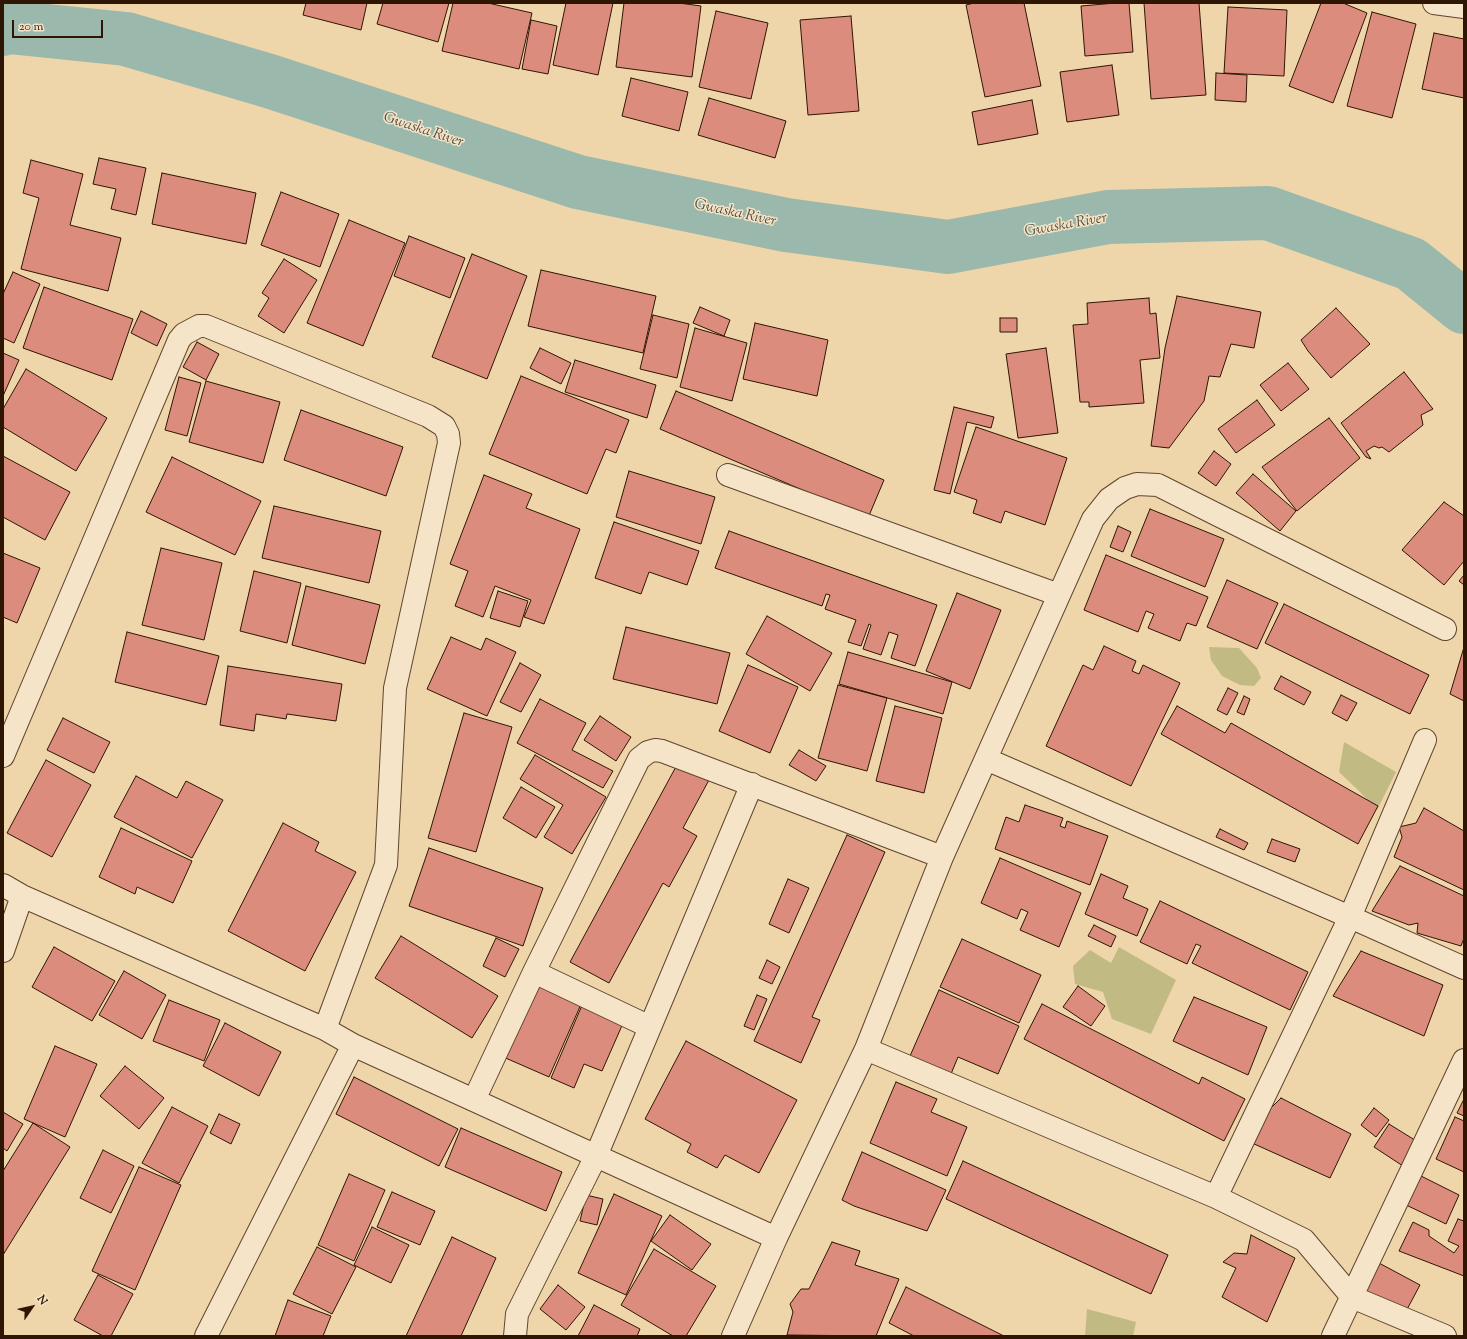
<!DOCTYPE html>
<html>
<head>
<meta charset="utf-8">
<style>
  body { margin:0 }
  #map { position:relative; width:1467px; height:1339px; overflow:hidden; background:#efd5aa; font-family:"Sorts Mill Goudy",serif }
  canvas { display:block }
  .frame { position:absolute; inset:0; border:4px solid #2f1504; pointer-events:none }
  .north { position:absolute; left:12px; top:1287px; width:40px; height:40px; -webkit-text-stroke:3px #f5e4c8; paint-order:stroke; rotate:56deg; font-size:11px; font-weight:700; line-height:16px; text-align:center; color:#2f1504 }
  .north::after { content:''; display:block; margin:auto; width:14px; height:18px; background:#2f1504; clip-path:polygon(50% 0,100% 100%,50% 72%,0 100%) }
  .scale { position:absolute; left:12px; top:20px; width:91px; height:18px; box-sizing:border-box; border:2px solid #2f1504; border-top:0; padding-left:5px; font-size:12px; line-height:14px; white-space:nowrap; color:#2f1504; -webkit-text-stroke:3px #f5e4c8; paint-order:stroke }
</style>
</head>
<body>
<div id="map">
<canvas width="1467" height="1339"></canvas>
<div class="frame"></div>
<div class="north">N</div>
<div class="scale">20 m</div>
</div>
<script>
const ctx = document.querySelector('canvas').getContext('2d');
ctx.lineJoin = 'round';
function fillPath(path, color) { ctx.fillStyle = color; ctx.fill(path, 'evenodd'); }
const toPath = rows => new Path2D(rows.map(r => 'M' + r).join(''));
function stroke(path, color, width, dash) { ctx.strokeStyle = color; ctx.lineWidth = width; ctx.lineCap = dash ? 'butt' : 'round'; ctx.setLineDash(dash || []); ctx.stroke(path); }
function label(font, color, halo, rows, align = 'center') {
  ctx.font = font + ' "Sorts Mill Goudy",serif'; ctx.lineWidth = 3; ctx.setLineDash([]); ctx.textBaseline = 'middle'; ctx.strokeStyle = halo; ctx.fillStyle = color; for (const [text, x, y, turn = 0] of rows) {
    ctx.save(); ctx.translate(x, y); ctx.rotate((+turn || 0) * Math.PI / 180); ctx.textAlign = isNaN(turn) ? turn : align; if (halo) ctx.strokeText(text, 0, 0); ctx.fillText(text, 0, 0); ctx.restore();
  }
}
const green = toPath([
  [1209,647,1239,648,1257,668,1261,678,1254,686,1240,685,1222,676,1211,660],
  [1344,742,1396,772,1377,810,1358,790,1339,772],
  [1119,947,1176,980,1151,1034,1112,1019,1103,992,1075,984,1073,966,1090,950,1111,963],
  [1087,1309,1136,1322,1133,1336,1085,1336]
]);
const river = toPath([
  [3,29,9,27,126,39,269,81,578,182,786,225,948,247,1108,217,1268,213,1411,264,1464,307]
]);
const building = toPath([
  [306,3,367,3,361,30,303,15,306,3],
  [383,3,449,3,438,42,377,24,383,3],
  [453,3,488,3,532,13,519,69,442,51,453,3],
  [566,3,613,3,598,75,553,65,566,3],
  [624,3,679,3,701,6,692,77,616,67,624,3],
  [974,3,1024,3,1041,86,985,97,966,5,974,3],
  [1116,3,1129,3,1133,52,1085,56,1081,6,1116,3],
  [1144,3,1199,3,1206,95,1151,99,1144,3],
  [1321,3,1343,3,1367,13,1333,103,1289,86,1321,3],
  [1228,7,1287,10,1284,76,1224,73,1228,7],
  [716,11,768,23,751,99,699,87,716,11],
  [1372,12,1416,24,1392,118,1347,106,1372,12],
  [851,16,859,111,808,115,800,20,851,16],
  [531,20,557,26,548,74,522,69,531,20],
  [1434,33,1464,39,1464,98,1422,89,1434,33],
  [1112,65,1119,115,1067,122,1060,72,1112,65],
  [1216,73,1247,75,1246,102,1215,100,1216,73],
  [631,78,688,92,679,131,622,116,631,78],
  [709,98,786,121,775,158,698,135,709,98],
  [1032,100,1038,134,978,145,972,112,1032,100],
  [99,158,146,168,136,215,111,209,116,189,93,184,99,158],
  [31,160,83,174,70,225,121,238,108,291,21,269,39,198,23,193,31,160],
  [162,173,256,193,246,244,152,224,162,173],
  [281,192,339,214,320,267,261,245,281,192],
  [349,220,405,243,363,346,307,323,349,220],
  [409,236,465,258,450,298,394,276,409,236],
  [472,254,527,276,487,379,432,357,472,254],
  [284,259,317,280,284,333,258,316,269,298,262,293,284,259],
  [541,270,656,296,643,353,528,326,541,270],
  [13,272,40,284,14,343,3,338,3,294,13,272],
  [44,287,133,319,112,380,23,348,44,287],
  [1177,296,1261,312,1254,348,1231,344,1220,377,1209,376,1204,401,1169,448,1151,446,1165,348,1177,296],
  [1149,298,1150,314,1156,313,1160,358,1140,360,1144,403,1089,407,1089,402,1080,402,1073,325,1088,324,1087,303,1149,298],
  [700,307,730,320,724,336,693,323,700,307],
  [1336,308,1370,344,1331,378,1308,351,1301,340,1336,308],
  [141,311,167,324,157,346,131,333,141,311],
  [653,315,689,324,677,378,640,369,653,315],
  [1000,318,1017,318,1017,332,1000,332,1000,318],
  [755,323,828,340,817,396,743,379,755,323],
  [695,328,747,343,732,401,680,387,695,328],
  [197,342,219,354,206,380,183,367,197,342],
  [540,348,571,363,561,384,530,368,540,348],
  [1046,348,1058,433,1018,438,1006,354,1046,348],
  [3,353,19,360,3,396,3,353],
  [575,360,656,385,647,418,565,392,575,360],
  [1288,363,1309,389,1281,411,1260,385,1288,363],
  [26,369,107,418,76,471,3,427,3,409,26,369],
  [1404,372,1433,409,1421,415,1423,425,1389,452,1382,447,1379,448,1374,446,1366,451,1371,459,1366,457,1341,423,1404,372],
  [521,376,629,420,616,453,606,449,587,494,489,454,521,376],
  [179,377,201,383,187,436,165,430,179,377],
  [206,381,280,402,263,463,189,442,206,381],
  [676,391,884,480,868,518,660,429,676,391],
  [1257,400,1275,425,1236,453,1218,429,1257,400],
  [954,407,994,417,991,428,967,422,950,494,934,490,954,407],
  [301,410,403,447,386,496,284,460,301,410],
  [1329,418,1360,458,1297,511,1262,467,1329,418],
  [976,427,1067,458,1045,525,1005,511,1001,523,973,513,977,500,954,492,976,427],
  [1214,451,1231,464,1216,486,1198,473,1214,451],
  [3,456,70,492,45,540,3,517,3,456],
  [172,457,261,501,235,555,146,512,172,457],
  [629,471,715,497,701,544,616,517,629,471],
  [1253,474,1296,511,1280,531,1236,493,1253,474],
  [484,475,532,494,526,508,580,529,544,624,524,617,531,600,495,586,483,617,455,606,468,571,450,564,484,475],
  [1444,502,1464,516,1464,561,1444,585,1402,550,1444,502],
  [274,506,381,531,369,583,262,558,274,506],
  [1150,509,1224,539,1205,587,1131,556,1150,509],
  [614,522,699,551,687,585,649,572,641,594,595,578,614,522],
  [1118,526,1131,532,1123,552,1110,547,1118,526],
  [729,531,937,605,915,666,891,658,898,635,889,632,881,655,863,649,871,625,869,624,861,646,848,642,856,620,825,609,830,595,826,594,822,606,715,568,729,531],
  [161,548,222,563,204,640,142,625,161,548],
  [3,553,40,568,17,623,3,617,3,553],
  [1106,555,1208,597,1196,626,1187,623,1180,641,1148,628,1154,614,1146,611,1138,632,1084,610,1106,555],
  [254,571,301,583,287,643,240,631,254,571],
  [1464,575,1464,585,1459,581,1464,575],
  [1227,580,1278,603,1257,649,1207,627,1227,580],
  [306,586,380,605,365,664,292,645,306,586],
  [498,591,528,601,520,627,490,618,498,591],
  [957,593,1001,610,970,689,926,671,957,593],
  [1284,604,1429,675,1410,714,1265,643,1284,604],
  [767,616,832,653,810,691,746,654,767,616],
  [626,627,730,653,717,704,613,679,626,627],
  [127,632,219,656,206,705,115,682,127,632],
  [451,637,481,650,486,638,516,652,487,716,427,689,451,637],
  [1104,646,1136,661,1132,671,1139,674,1143,665,1180,683,1131,786,1046,746,1083,665,1093,670,1104,646],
  [1464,647,1464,701,1450,694,1464,647],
  [848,652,952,682,943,714,839,684,848,652],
  [520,663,541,675,521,712,500,702,520,663],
  [748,665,798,687,770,753,719,731,748,665],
  [228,666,342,684,336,721,287,714,286,719,256,714,254,731,220,725,228,666],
  [1281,676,1311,692,1304,705,1274,689,1281,676],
  [838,685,887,698,867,771,818,758,838,685],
  [1228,688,1238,693,1227,715,1217,710,1228,688],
  [1341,695,1357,703,1347,721,1332,713,1341,695],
  [1244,696,1250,699,1244,715,1237,712,1244,696],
  [540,699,586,723,572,750,613,771,603,788,517,743,540,699],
  [895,706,942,718,924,793,876,781,895,706],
  [1177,706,1225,733,1231,723,1378,806,1358,844,1161,734,1177,706],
  [464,713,512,727,476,852,428,838,464,713],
  [600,716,631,737,616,761,584,740,600,716],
  [63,718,110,742,94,773,47,750,63,718],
  [799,750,826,766,816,781,789,765,799,750],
  [535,755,606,797,572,854,544,837,563,805,520,779,535,755],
  [46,760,91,785,52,857,7,833,46,760],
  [678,763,709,780,683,828,697,836,669,887,663,883,609,983,570,962,678,763],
  [136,776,177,798,186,781,223,800,192,858,114,817,136,776],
  [521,787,555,807,536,838,503,818,521,787],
  [1025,805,1063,818,1060,826,1065,828,1067,821,1108,836,1090,885,995,849,1006,817,1019,822,1025,805],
  [1424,808,1464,831,1464,890,1394,857,1402,837,1399,827,1416,823,1424,808],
  [283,823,319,842,315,851,356,872,305,971,228,931,283,823],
  [121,828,192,861,173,903,137,887,135,894,99,877,121,828],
  [1220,829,1248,843,1244,850,1216,837,1220,829],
  [847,835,885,852,812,1017,820,1020,801,1063,754,1041,847,835],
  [1272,839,1300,849,1295,862,1267,852,1272,839],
  [429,848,543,888,523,946,409,906,429,848],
  [1000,858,1081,893,1059,947,1020,930,1028,912,1021,909,1017,919,981,903,1000,858],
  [1400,866,1464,896,1464,938,1461,946,1417,933,1418,923,1409,925,1372,911,1400,866],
  [1101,874,1128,886,1123,898,1148,909,1137,936,1085,914,1101,874],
  [788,879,809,888,789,933,769,924,788,879],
  [1160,901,1308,972,1290,1010,1192,963,1201,946,1196,944,1187,964,1140,942,1160,901],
  [1094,925,1116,936,1111,947,1088,936,1094,925],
  [401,936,498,996,472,1038,375,978,401,936],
  [496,938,519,949,505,977,483,966,496,938],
  [962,939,1041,975,1019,1023,940,987,962,939],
  [54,947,115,981,92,1021,32,987,54,947],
  [1361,951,1443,985,1424,1036,1333,996,1361,951],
  [767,960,780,967,772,984,759,978,767,960],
  [124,971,166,995,142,1039,99,1015,124,971],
  [539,983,582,1002,549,1077,501,1056,539,983],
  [1078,986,1105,1006,1091,1026,1063,1007,1078,986],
  [939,990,1019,1026,998,1074,958,1057,951,1074,910,1056,939,990],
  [757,995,767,999,754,1030,744,1026,757,995],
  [1194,997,1267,1027,1248,1075,1173,1041,1194,997],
  [169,1000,220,1020,204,1061,153,1041,169,1000],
  [583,1003,624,1021,602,1071,584,1064,574,1088,551,1078,583,1003],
  [1042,1004,1199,1084,1202,1077,1245,1099,1224,1141,1024,1039,1042,1004],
  [225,1023,281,1052,259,1096,203,1066,225,1023],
  [686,1041,797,1100,759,1173,725,1155,717,1168,687,1152,691,1144,645,1119,686,1041],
  [55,1046,97,1064,65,1137,24,1119,55,1046],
  [125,1066,164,1098,139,1129,100,1096,125,1066],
  [354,1077,458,1129,439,1166,336,1114,354,1077],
  [896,1082,937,1099,931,1112,967,1127,947,1176,870,1143,896,1082],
  [1281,1098,1351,1134,1330,1178,1252,1143,1264,1115,1281,1098],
  [1464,1099,1464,1116,1457,1113,1464,1099],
  [172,1107,208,1126,179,1183,142,1163,172,1107],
  [1374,1108,1389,1120,1376,1137,1361,1125,1374,1108],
  [3,1112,23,1124,7,1151,3,1148,3,1112],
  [219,1114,240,1124,231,1144,210,1133,219,1114],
  [1455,1117,1464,1121,1464,1172,1436,1159,1455,1117],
  [33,1123,70,1147,3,1255,3,1171,33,1123],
  [1389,1124,1418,1142,1403,1166,1374,1147,1389,1124],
  [461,1128,562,1172,546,1211,445,1167,461,1128],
  [103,1150,134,1166,111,1213,80,1198,103,1150],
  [862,1152,946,1190,927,1231,854,1206,842,1200,862,1152],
  [963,1161,1168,1255,1151,1294,946,1199,963,1161],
  [139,1167,181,1185,135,1290,92,1271,139,1167],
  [349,1174,385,1190,354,1261,318,1245,349,1174],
  [1419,1175,1459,1195,1446,1224,1404,1204,1419,1175],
  [392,1192,435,1211,420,1245,377,1227,392,1192],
  [614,1194,662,1216,626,1295,578,1273,614,1194],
  [586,1195,603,1199,597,1225,580,1221,586,1195],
  [670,1215,711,1244,692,1270,651,1241,670,1215],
  [1458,1219,1464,1221,1464,1276,1399,1251,1413,1222,1429,1230,1429,1236,1454,1253,1459,1246,1448,1241,1458,1219],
  [372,1227,409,1245,391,1283,354,1265,372,1227],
  [1251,1235,1295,1258,1267,1322,1222,1297,1236,1268,1223,1262,1234,1253,1247,1254,1251,1235],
  [452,1237,496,1258,461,1336,406,1336,452,1237],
  [832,1242,860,1251,855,1265,899,1279,876,1336,787,1335,793,1312,790,1304,801,1289,809,1289,832,1242],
  [317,1247,356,1267,332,1314,293,1294,317,1247],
  [654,1249,716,1286,686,1336,673,1336,621,1305,654,1249],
  [1379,1263,1420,1285,1404,1315,1363,1293,1379,1263],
  [98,1275,133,1294,111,1336,103,1336,74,1320,98,1275],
  [558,1285,585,1307,566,1330,540,1309,558,1285],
  [906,1287,1004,1336,914,1336,889,1323,906,1287],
  [288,1300,331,1316,323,1336,275,1336,288,1300],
  [594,1305,640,1329,637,1336,578,1336,594,1305]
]);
const street = toPath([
  [1434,3,1464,7],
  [728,475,1059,595],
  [3,756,179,340,184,334,199,326,206,326,428,416,444,426,448,434,449,443,395,688,386,865,325,1029],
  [986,759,1350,917,1464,968],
  [3,885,22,896,325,1029,353,1045,776,1238],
  [3,951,22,896],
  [534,972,650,1027],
  [866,1049,1216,1197,1304,1240,1352,1297,1445,1336],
  [474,1100,534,972,639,759,648,752,655,750,662,751,942,857],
  [1216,1197,1350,917,1425,740],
  [206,1336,353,1045],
  [515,1336,517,1314,596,1156,752,784],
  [733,1336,776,1238,866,1049,942,857,1093,519,1109,499,1125,488,1137,484,1158,485,1445,629],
  [1333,1336,1464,1060]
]);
const waterNames = [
  ["Gwaska River",423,131,18],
  ["Gwaska River",735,214,12],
  ["Gwaska River",1066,226,-10]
];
fillPath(green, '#c1bb83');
stroke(river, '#9ab8ab', 54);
fillPath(building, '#dc8c7c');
stroke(building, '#2f1504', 1);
stroke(street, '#5f452e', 24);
stroke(street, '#f5e4c8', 22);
label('italic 15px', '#544e3e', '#f5e4c8', waterNames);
</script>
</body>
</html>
